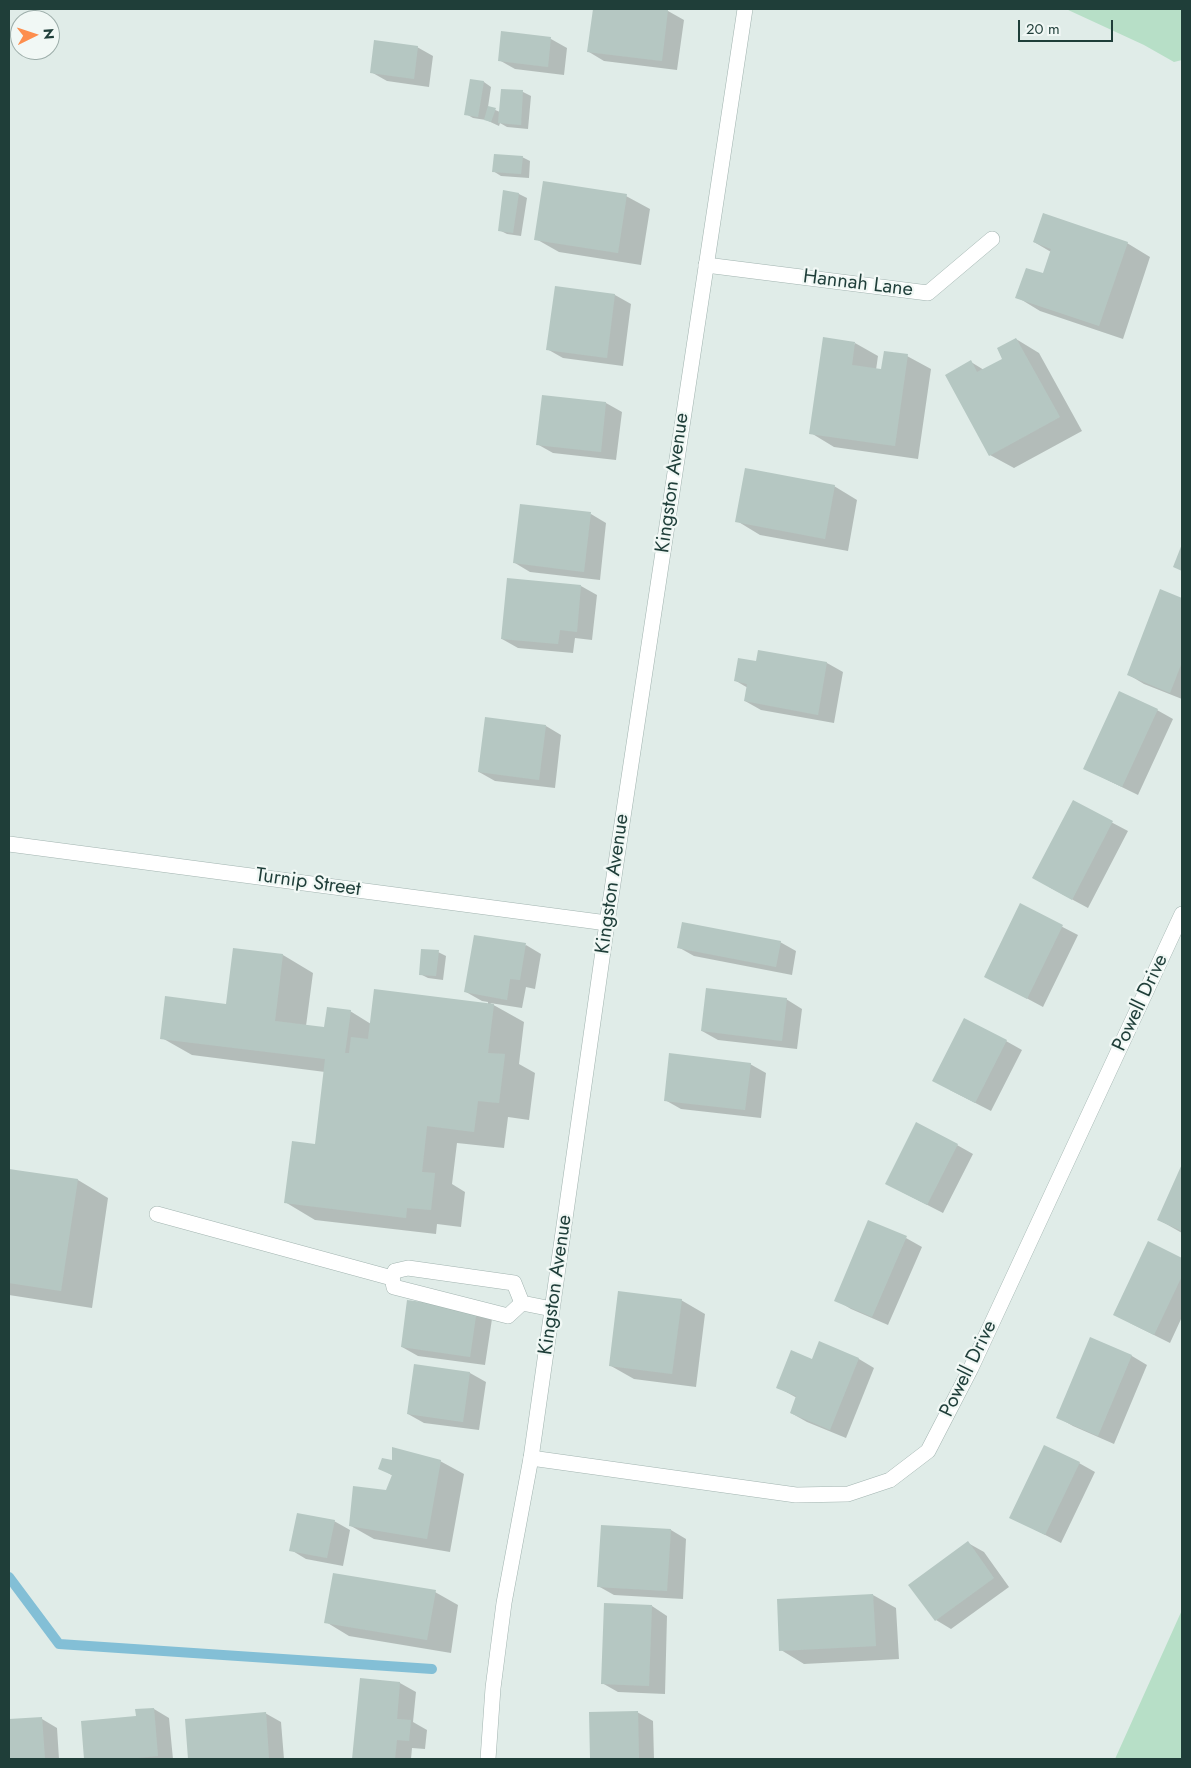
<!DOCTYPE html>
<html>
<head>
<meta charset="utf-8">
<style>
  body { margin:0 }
  #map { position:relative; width:1191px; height:1768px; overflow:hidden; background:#e0ece8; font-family:Jost,sans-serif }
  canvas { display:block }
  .frame { position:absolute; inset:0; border:10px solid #1f3e39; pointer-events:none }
  .north { position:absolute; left:10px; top:10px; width:50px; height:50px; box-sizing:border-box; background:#f1f8f5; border:1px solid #9daeaa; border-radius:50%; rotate:86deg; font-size:14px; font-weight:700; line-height:20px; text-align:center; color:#1f3e39 }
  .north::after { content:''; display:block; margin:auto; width:18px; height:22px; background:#fd8e4d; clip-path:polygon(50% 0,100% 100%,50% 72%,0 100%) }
  .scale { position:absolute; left:1018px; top:20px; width:95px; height:22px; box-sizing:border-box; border:2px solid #1f3e39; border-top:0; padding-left:6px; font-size:15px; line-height:18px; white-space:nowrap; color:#1f3e39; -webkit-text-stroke:4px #f1f8f5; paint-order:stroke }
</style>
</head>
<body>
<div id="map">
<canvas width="1191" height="1768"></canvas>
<div class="frame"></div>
<div class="north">N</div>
<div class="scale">20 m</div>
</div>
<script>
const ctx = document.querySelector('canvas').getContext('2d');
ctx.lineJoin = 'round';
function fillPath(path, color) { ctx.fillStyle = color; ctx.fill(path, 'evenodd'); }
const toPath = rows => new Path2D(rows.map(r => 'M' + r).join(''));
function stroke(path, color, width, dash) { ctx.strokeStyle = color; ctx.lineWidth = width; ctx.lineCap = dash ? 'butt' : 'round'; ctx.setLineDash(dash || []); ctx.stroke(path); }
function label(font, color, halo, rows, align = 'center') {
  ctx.font = font + ' Jost,sans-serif'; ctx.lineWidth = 4.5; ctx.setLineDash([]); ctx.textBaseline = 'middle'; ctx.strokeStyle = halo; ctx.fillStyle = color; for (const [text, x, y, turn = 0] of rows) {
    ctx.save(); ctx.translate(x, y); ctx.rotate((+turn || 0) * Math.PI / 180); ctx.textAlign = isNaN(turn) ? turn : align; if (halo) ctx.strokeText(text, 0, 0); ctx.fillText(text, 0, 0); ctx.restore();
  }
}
const green = toPath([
  [1066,9,1182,9,1182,60,1174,62,1144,45],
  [1182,1610,1182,1759,1115,1759]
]);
const shadow = toPath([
  [594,9,649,9,668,11,684,20,677,70,604,61,589,52],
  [502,32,551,39,567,48,564,75,515,69,499,60],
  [417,47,433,56,429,87,387,81,371,72],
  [471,81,484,82,491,87,488,107,500,112,502,90,523,92,531,96,528,129,507,127,500,123,499,126,486,120,473,118,466,114],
  [522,157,530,161,529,178,501,176,493,171],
  [505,192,519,194,527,198,521,236,507,234,499,230],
  [626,196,650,209,641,265,559,252,536,239],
  [1034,242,1127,243,1150,257,1123,339,1040,311,1017,297,1043,275,1051,252],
  [556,287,615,295,631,304,623,366,563,358,547,349],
  [1016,339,1039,353,1082,431,1014,468,990,455,971,362,984,370,1004,359],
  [855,343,878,356,876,370,882,371,907,356,931,369,918,459,834,447,811,433],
  [543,396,606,403,622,412,616,460,553,453,537,444],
  [834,486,857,500,848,551,760,535,737,521],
  [591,514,606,523,600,580,530,572,515,563],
  [581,586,597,595,592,640,575,638,573,653,518,648,502,639],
  [1161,591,1182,599,1182,699,1144,684,1129,675],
  [759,651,827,663,843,672,834,723,761,710,745,701,748,688,736,681,757,662],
  [1157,710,1173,719,1138,795,1085,769],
  [546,726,561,735,555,788,495,781,479,772],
  [1073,802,1128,831,1088,908,1049,887],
  [1020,905,1078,935,1043,1007,1000,984],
  [780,942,796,951,792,975,694,956,678,947],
  [526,945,541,954,535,989,526,987,522,1008,490,1003,524,1022,519,1064,535,1073,529,1120,508,1117,504,1148,457,1143,452,1184,465,1192,461,1227,437,1224,436,1234,315,1220,285,1202,316,1145,325,1072,192,1055,162,1038,227,1005,234,949,283,955,313,973,306,1026,325,1029,350,1011,371,1024,488,1004,488,1002,482,1001,466,992],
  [438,952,446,956,443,980,428,978,420,974],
  [786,999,802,1009,797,1049,718,1040,702,1031],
  [1006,1041,1022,1050,991,1111,950,1090],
  [750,1064,766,1073,761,1118,681,1109,665,1100],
  [957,1145,973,1154,943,1213,902,1192],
  [1182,1167,1182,1233,1159,1220],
  [9,1170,78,1180,108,1198,92,1308,9,1295],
  [906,1238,922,1247,888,1325,851,1309,836,1300],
  [1149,1243,1182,1259,1182,1317,1170,1343,1130,1323],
  [681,1300,705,1314,696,1387,634,1379,611,1366],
  [476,1310,492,1319,485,1365,418,1356,402,1347],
  [1090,1339,1132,1356,1147,1365,1114,1444,1073,1426,1057,1417],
  [820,1343,859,1359,874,1368,846,1438,807,1422,791,1413,797,1398,777,1387,812,1361],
  [415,1366,470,1373,486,1382,479,1430,424,1423,408,1414],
  [393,1461,440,1461,464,1474,450,1552,374,1539,351,1526,387,1492,393,1476,380,1468],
  [1079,1463,1095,1472,1061,1543,1010,1517],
  [334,1521,350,1530,343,1566,306,1559,291,1550],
  [671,1530,686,1539,683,1599,614,1595,598,1586],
  [968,1543,984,1552,1009,1587,951,1629,936,1620],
  [435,1592,458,1605,451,1653,349,1636,326,1622],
  [873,1595,896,1608,899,1659,804,1664,781,1650],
  [652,1606,667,1616,665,1694,618,1692,602,1683],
  [361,1679,400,1683,416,1692,413,1722,427,1730,425,1749,412,1748,411,1759,353,1759],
  [154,1709,169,1718,173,1759,85,1759,82,1722,138,1717],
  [637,1712,653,1721,654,1759,591,1759,590,1714],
  [265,1713,281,1722,284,1759,189,1759,186,1720],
  [42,1719,57,1728,59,1759,9,1759,9,1721]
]);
const stream = toPath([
  [9,1577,59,1644,432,1669]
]);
const building = toPath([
  [593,9,668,10,662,61,587,52],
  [501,31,551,37,548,67,498,61],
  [374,40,418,46,414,79,370,73],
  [470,79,484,81,478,117,464,115],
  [501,89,523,90,521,125,498,123],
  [488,106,496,108,491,122,484,120],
  [494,154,523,156,521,174,492,172],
  [543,181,627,194,618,253,534,240],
  [503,190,519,193,513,233,498,231],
  [1043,213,1128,242,1099,326,1015,298,1026,268,1043,273,1051,249,1033,242],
  [555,286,615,294,607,358,546,350],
  [823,337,855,342,852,365,881,369,884,351,908,354,895,446,809,434],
  [1016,338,1060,417,989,456,945,375,971,360,977,372,1002,359,997,348],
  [542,395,606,402,601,452,536,445],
  [745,468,835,485,825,539,735,522],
  [520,504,591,512,584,572,513,563],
  [1182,544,1182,571,1173,567],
  [507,578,581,585,577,632,560,630,558,644,501,639],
  [1160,589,1182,598,1182,662,1170,693,1127,675],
  [758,650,827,662,818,715,744,701,747,684,734,681,738,658,756,661],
  [1119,691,1158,709,1122,787,1083,769],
  [485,717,546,725,539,780,478,772],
  [1073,800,1113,821,1072,900,1032,878],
  [1020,903,1063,925,1027,999,984,977],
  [682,922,781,941,776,967,677,948],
  [474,935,526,943,520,980,510,979,507,1000,464,992],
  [233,948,283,954,275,1021,324,1027,327,1007,351,1010,345,1053,349,1053,351,1037,368,1039,374,989,494,1004,488,1053,505,1054,499,1103,478,1101,474,1132,427,1126,422,1172,435,1173,431,1210,407,1208,406,1218,284,1203,292,1141,315,1144,325,1059,160,1039,165,996,226,1004],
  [421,949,439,950,436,976,419,975],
  [706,988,787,998,782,1041,701,1031],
  [964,1018,1007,1040,975,1103,932,1081],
  [669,1053,751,1063,745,1110,664,1101],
  [916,1122,958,1144,927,1205,885,1184],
  [1182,1164,1182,1231,1157,1220],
  [9,1169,78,1179,61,1291,9,1283],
  [868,1220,907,1236,872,1317,834,1301],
  [1148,1241,1182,1258,1182,1276,1154,1335,1113,1315],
  [618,1291,682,1299,672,1374,609,1366],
  [407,1300,477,1309,470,1357,401,1347],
  [1090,1337,1132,1355,1098,1436,1056,1418],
  [819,1341,859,1358,830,1430,790,1413,796,1396,776,1388,791,1350,812,1359],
  [414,1364,470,1372,463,1422,407,1414],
  [1044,1445,1080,1462,1045,1535,1009,1518],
  [392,1447,441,1460,427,1539,349,1526,353,1486,386,1490,392,1475,378,1469,382,1458,392,1460],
  [297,1513,335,1520,327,1558,289,1551],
  [601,1525,671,1529,667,1591,597,1587],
  [968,1541,994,1578,935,1621,908,1585],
  [333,1573,436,1590,427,1640,324,1623],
  [873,1594,876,1646,779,1651,777,1599],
  [604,1603,652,1605,649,1686,601,1684],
  [360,1678,400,1682,397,1719,411,1720,409,1741,397,1740,395,1759,352,1759],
  [154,1708,158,1756,126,1759,84,1759,81,1721,136,1716,135,1709],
  [638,1711,639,1759,590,1759,589,1712],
  [266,1712,269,1759,188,1759,185,1719],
  [42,1717,45,1759,9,1759,9,1719]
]);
const service = toPath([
  [157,1214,392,1278],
  [522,1303,508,1316,394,1287,392,1278,395,1271,408,1268,514,1283,522,1303,552,1309]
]);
const minor = toPath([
  [706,265,928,293,992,239],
  [9,844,607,923],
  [531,1458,796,1495,848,1494,890,1480,928,1451,971,1368,1182,914]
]);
const tertiary = toPath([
  [488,1759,493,1688,504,1603,531,1458,607,923,745,9]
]);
const streetNames = [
  ["Hannah Lane",858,284,7],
  ["Kingston Avenue",673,483,-82],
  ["Turnip Street",308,883,8],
  ["Kingston Avenue",613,884,-82],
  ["Powell Drive",1141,1003,-65],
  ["Kingston Avenue",556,1285,-82],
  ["Powell Drive",969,1369,-64]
];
fillPath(green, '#b7dfc7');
fillPath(shadow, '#0003');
stroke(stream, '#83bfd6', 10);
fillPath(building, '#b5c7c2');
stroke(service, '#a2b4b0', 16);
stroke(minor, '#a2b4b0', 16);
stroke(tertiary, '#a2b4b0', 16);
stroke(service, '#fff', 15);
stroke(minor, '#fff', 15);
stroke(tertiary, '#fff', 15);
label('20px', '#1f3e39', '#f1f8f5', streetNames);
</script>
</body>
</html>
